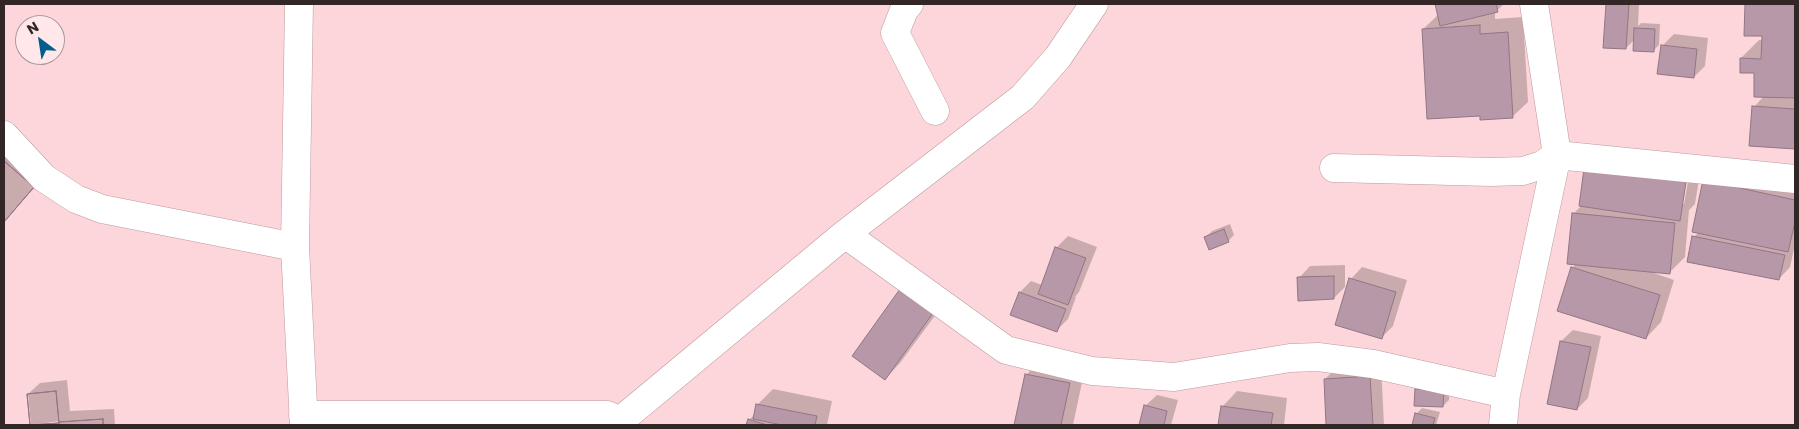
<!DOCTYPE html>
<html>
<head>
<meta charset="utf-8">
<style>
  body { margin:0 }
  #map { position:relative; width:1799px; height:429px; overflow:hidden; background:#fcd6da; font-family:Poppins,sans-serif }
  canvas { display:block }
  .frame { position:absolute; inset:0; border:5px solid #332627; pointer-events:none }
  .north { position:absolute; left:15px; top:15px; width:50px; height:50px; box-sizing:border-box; background:#ffe7ea; border:1px solid #ad9a9c; border-radius:50%; rotate:329deg; font-size:14px; font-weight:700; line-height:20px; text-align:center; color:#332627 }
  .north::after { content:''; display:block; margin:auto; width:18px; height:22px; background:#025e8f; clip-path:polygon(50% 0,100% 100%,50% 72%,0 100%) }
</style>
</head>
<body>
<div id="map">
<canvas width="1799" height="429"></canvas>
<div class="frame"></div>
<div class="north">N</div>
</div>
<script>
const ctx = document.querySelector('canvas').getContext('2d');
ctx.lineJoin = 'round';
function fillPath(path, color) { ctx.fillStyle = color; ctx.fill(path, 'evenodd'); }
const toPath = rows => new Path2D(rows.map(r => 'M' + r).join(''));
function stroke(path, color, width, dash) { ctx.strokeStyle = color; ctx.lineWidth = width; ctx.lineCap = dash ? 'butt' : 'round'; ctx.setLineDash(dash || []); ctx.stroke(path); }
const shadow = toPath([
  [1436,4,1504,4,1495,12,1495,19,1523,17,1528,102,1512,117,1481,115,1423,29,1439,14],
  [1607,4,1639,4,1638,26,1641,23,1660,24,1659,45,1653,51,1635,39,1626,48,1604,46],
  [1746,4,1795,4,1795,148,1751,145,1754,107,1764,96,1756,72,1741,58,1759,40,1763,40,1763,35,1745,35],
  [1674,34,1708,38,1705,66,1694,77,1662,46],
  [4,132,49,171,4,222],
  [1702,161,1695,204,1689,210,1685,257,1670,272,1648,271,1674,280,1661,322,1646,338,1572,268,1576,264,1573,214,1582,205],
  [1687,170,1690,170,1684,204,1682,204],
  [1704,181,1795,181,1795,244,1790,267,1779,279,1694,237,1699,232],
  [1230,224,1234,235,1228,241,1206,237,1212,231],
  [1068,236,1097,247,1079,292,1075,297,1076,297,1068,319,1057,330,1020,292,1031,281,1042,285,1056,248],
  [1345,265,1345,287,1334,298,1299,278,1310,266],
  [1362,267,1407,280,1393,326,1382,337,1351,279],
  [948,298,900,363,885,379,854,356],
  [1573,330,1601,336,1588,398,1577,409,1561,341],
  [1042,359,1085,368,1073,425,1016,425,1027,374],
  [1381,365,1384,425,1327,425,1325,379,1336,368],
  [67,380,70,411,114,409,115,425,60,425,60,421,31,425,28,394,40,383],
  [1422,384,1449,385,1449,400,1443,406,1416,390],
  [773,389,832,401,827,425,748,425,749,420,755,414,757,405],
  [1237,391,1287,398,1284,425,1219,425,1222,407],
  [1157,395,1178,400,1171,425,1140,425,1145,406],
  [1422,408,1440,412,1436,425,1413,425,1416,414]
]);
const building = toPath([
  [1435,4,1496,4,1498,12,1440,26,1435,4],
  [1606,4,1629,4,1626,49,1603,48,1606,4],
  [1745,4,1795,4,1795,98,1754,97,1754,73,1740,73,1740,58,1761,59,1762,36,1744,36,1745,4],
  [1480,25,1480,34,1508,32,1513,118,1480,120,1480,116,1427,119,1422,29,1480,25],
  [1634,28,1655,29,1654,52,1633,51,1634,28],
  [1661,45,1697,49,1694,78,1657,74,1661,45],
  [1752,106,1795,109,1795,149,1749,146,1752,106],
  [4,161,34,187,4,222,4,161],
  [4,161,34,187,4,222,4,161],
  [1585,161,1687,176,1680,221,1579,206,1585,161],
  [1703,180,1795,200,1795,222,1788,252,1692,232,1703,180],
  [1572,213,1675,223,1670,274,1567,264,1572,213],
  [1224,229,1229,242,1209,250,1204,237,1224,229],
  [1692,236,1785,255,1779,280,1687,262,1692,236],
  [1055,247,1086,258,1068,305,1038,294,1055,247],
  [1571,267,1660,295,1646,339,1557,311,1571,267],
  [1334,276,1334,299,1298,301,1297,277,1334,276],
  [1349,278,1396,292,1382,339,1335,325,1349,278],
  [900,289,933,313,885,380,852,356,900,289],
  [1019,292,1066,309,1057,332,1010,315,1019,292],
  [1560,341,1591,347,1577,410,1547,404,1560,341],
  [1025,374,1070,383,1061,425,1014,425,1025,374],
  [1370,376,1373,425,1326,425,1324,379,1370,376],
  [1415,389,1444,390,1443,407,1414,406,1415,389],
  [56,391,59,423,30,425,27,394,56,391],
  [56,391,59,423,30,425,27,394,56,391],
  [756,404,817,416,815,425,782,425,753,419,756,404],
  [1144,405,1167,411,1164,425,1139,425,1144,405],
  [1221,406,1273,413,1271,425,1218,425,1221,406],
  [1415,413,1435,418,1433,425,1412,425,1415,413],
  [103,419,103,425,59,425,59,422,103,419],
  [103,419,103,425,59,425,59,422,103,419],
  [748,419,767,425,746,425,748,419]
]);
const minor = toPath([
  [299,4,295,247,304,425],
  [909,4,904,10,895,33,935,111],
  [4,135,44,178,76,199,102,209,295,247],
  [1334,168,1491,172,1523,171,1542,165,1557,155,1795,179],
  [845,234,1006,350,1092,371,1174,377,1290,358,1318,357,1373,364,1506,394],
  [303,415,607,415,620,421,622,425],
  [620,421,845,234,1023,97,1058,57,1094,4],
  [1503,425,1506,394,1557,155,1534,4]
]);
fillPath(shadow, '#0003');
fillPath(building, '#b698a8');
stroke(building, '#927584', 1);
stroke(minor, '#bd999d', 29);
stroke(minor, '#fff', 28);
</script>
</body>
</html>
